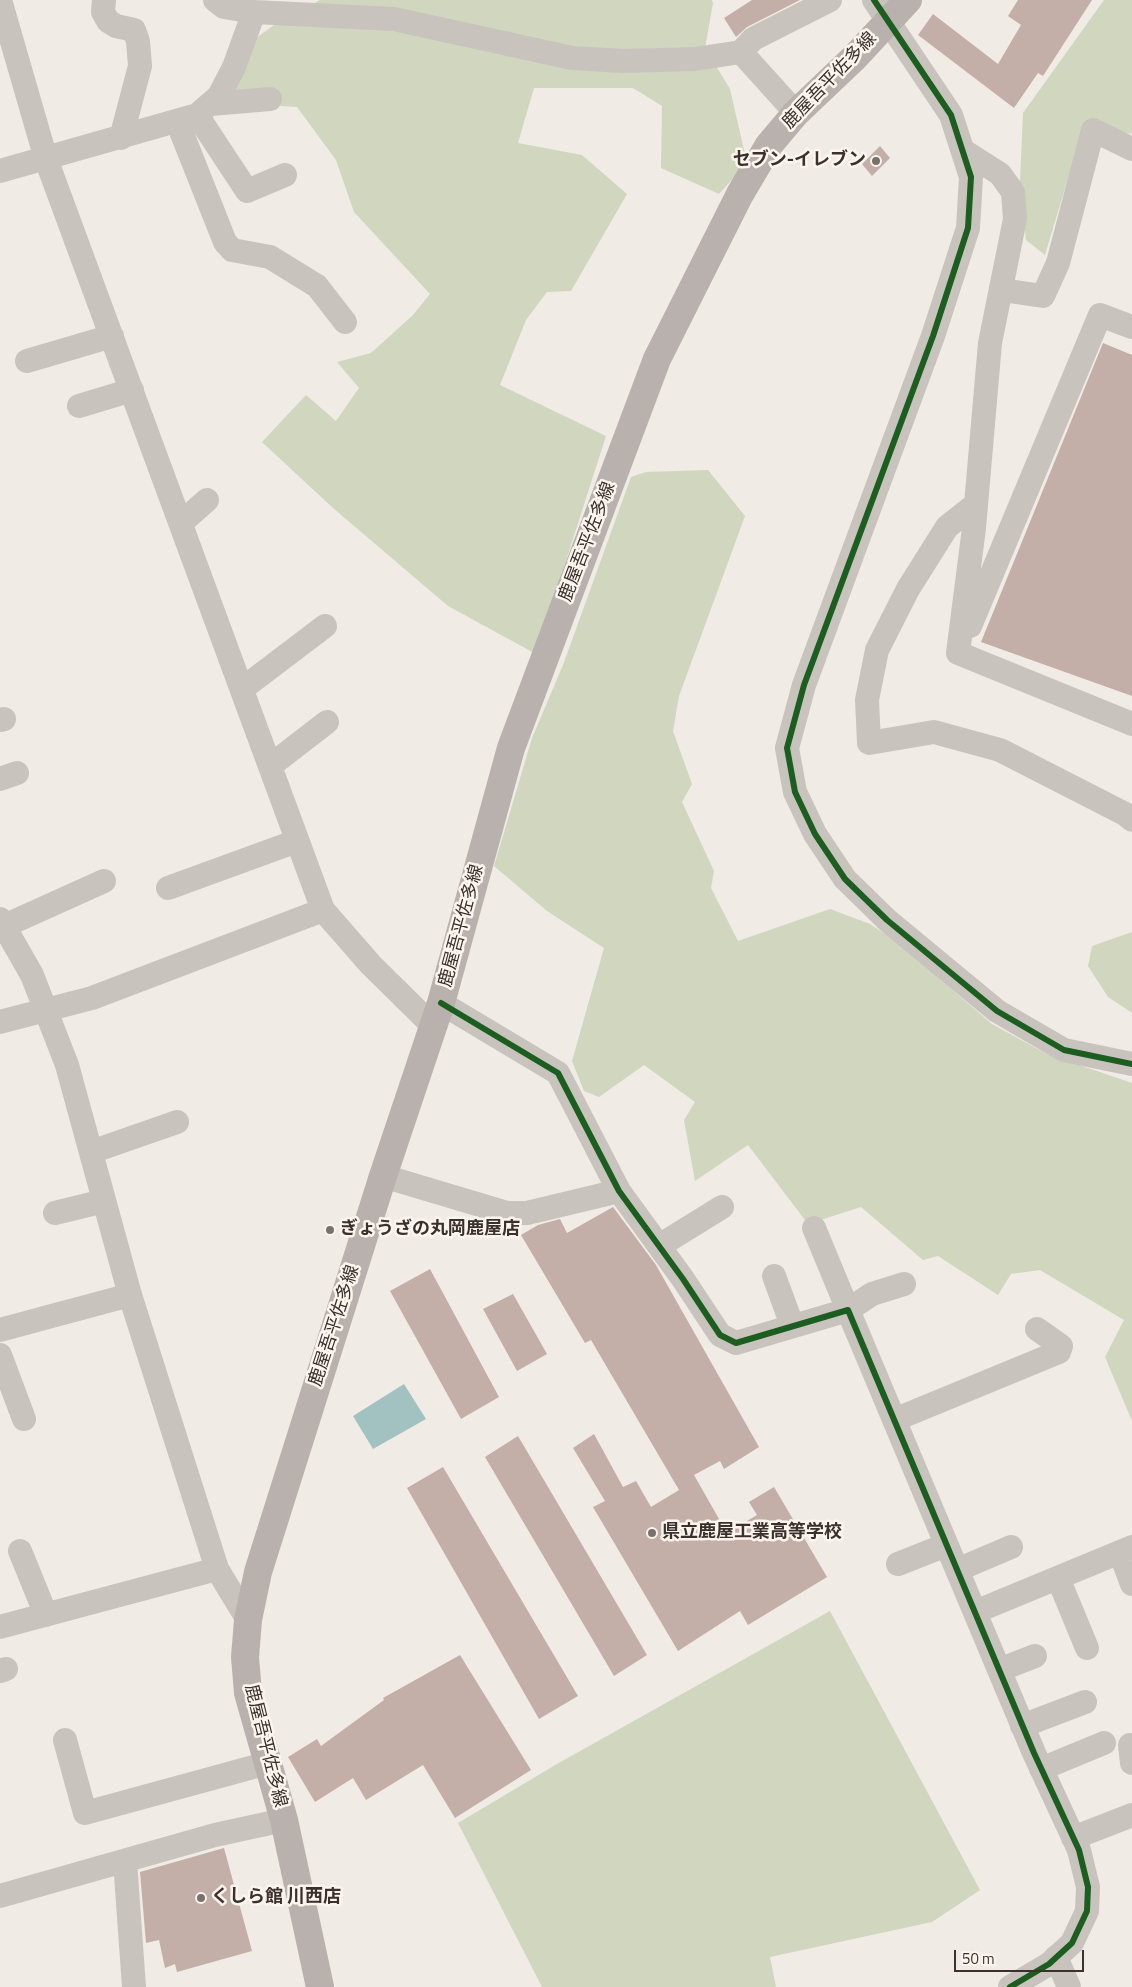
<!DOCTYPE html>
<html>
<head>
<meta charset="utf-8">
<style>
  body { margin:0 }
  #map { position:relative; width:1132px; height:1987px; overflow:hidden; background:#f0ebe5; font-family:"Titillium Web",sans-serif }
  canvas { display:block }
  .scale { position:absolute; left:954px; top:1950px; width:130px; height:22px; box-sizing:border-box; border:2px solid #3b302b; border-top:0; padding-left:6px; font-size:15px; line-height:18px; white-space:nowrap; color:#3b302b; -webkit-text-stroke:4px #fbf5ee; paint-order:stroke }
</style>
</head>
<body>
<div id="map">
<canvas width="1132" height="1987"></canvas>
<div class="scale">50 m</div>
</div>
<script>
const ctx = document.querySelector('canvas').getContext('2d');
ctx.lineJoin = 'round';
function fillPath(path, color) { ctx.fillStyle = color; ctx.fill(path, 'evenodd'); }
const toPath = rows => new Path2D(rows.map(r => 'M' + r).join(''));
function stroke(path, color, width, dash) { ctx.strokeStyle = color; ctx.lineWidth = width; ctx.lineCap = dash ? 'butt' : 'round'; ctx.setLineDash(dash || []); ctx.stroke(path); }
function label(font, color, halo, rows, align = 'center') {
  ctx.font = font + ' "Titillium Web","Noto Sans JP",sans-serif'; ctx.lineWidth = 5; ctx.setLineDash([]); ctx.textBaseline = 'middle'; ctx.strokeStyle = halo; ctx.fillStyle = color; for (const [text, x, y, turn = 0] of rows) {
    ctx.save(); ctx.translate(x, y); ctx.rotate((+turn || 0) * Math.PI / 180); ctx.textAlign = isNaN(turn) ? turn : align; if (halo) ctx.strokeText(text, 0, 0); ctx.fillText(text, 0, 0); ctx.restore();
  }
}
const green = toPath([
  [320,0,712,0,713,3,705,48,730,89,747,163,719,194,661,168,662,106,633,88,534,88,518,143,582,155,627,194,571,291,547,292,526,320,500,385,606,436,536,654,448,606,333,508,262,442,306,395,336,421,359,388,337,362,371,353,413,315,430,294,354,212,336,160,297,107,229,103,252,41,274,25],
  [1104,0,1132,0,1132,134,1096,127,1069,175,1045,255,1026,240,1020,182,1023,113],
  [708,470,745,516,679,696,673,731,692,784,682,802,714,871,711,888,738,941,830,909,870,924,896,941,992,1024,1047,1054,1132,1083,1132,1421,1105,1357,1124,1320,1040,1270,1011,1274,998,1295,938,1256,923,1260,861,1207,808,1224,748,1145,695,1181,684,1120,695,1102,644,1065,599,1097,584,1091,572,1061,604,948,547,911,494,866,532,738,563,665,631,477,646,472],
  [1132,932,1132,1013,1108,997,1088,966,1092,946],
  [830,1611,980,1890,932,1922,770,1957,776,1987,542,1987,458,1823,557,1764]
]);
const water = toPath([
  [404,1384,426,1419,373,1449,353,1416]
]);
const building = toPath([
  [752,0,800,0,747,27,736,37,724,18],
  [1018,0,1092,0,1043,76,1038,73,1014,108,918,35,933,14,998,64,1021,25,1008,16],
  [880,146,890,158,872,176,862,164],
  [1103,343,1132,355,1132,696,981,642],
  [613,1207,656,1265,759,1447,724,1469,720,1461,694,1475,727,1533,757,1515,749,1502,774,1487,827,1577,748,1625,740,1611,678,1651,593,1507,605,1501,573,1448,594,1434,623,1487,636,1481,651,1507,679,1490,591,1340,585,1343,521,1235,538,1225,560,1219,567,1233],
  [430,1269,499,1397,461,1419,390,1291],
  [513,1294,547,1354,517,1371,483,1309],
  [518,1436,647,1655,614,1676,485,1457],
  [443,1467,578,1696,539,1719,407,1488],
  [460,1655,531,1770,455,1818,423,1765,366,1800,353,1778,315,1802,288,1757,317,1739,321,1746,384,1700,383,1698],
  [224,1848,252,1951,177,1972,175,1964,165,1968,159,1940,146,1943,140,1872]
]);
const minor = toPath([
  [0,0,46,159,323,910,371,965,432,1025],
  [104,0,103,12,108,21,116,26,134,30,138,41,140,66,121,138],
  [215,0,224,7,254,12,394,19,572,58,624,61,695,59,741,52,796,113],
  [874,0,951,115,971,177,968,228,933,336,804,685,787,748,795,792,815,834,845,879,887,920,997,1011,1064,1050,1132,1064],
  [741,52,753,39,830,0],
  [211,104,270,99],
  [197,115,247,191,285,175],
  [177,121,225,242,232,250,270,257,317,286,345,322],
  [0,171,197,115,219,96,234,67,254,12],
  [1002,290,1043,296,1058,263,1093,130,1132,149],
  [27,361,112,336],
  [79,406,132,390],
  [976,504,947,527,908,589,877,650,867,700,869,743,934,732,1000,750,1125,814,1132,820],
  [181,523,207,500],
  [970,626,1100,315,1132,327],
  [958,653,974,528,990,343,1015,219,1013,192,1000,174,964,151],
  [958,653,1132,724],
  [242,689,325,626],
  [0,720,4,719],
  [270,766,327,722],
  [0,779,17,773],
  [168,888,297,841],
  [0,919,32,975,67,1065,130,1295,217,1569,248,1620],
  [4,926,104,881],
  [441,1003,558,1073,619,1191,683,1279,720,1335,736,1343,848,1310,1034,1753,1079,1850,1088,1887,1087,1911,1072,1943,1049,1964,1010,1987],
  [0,1022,92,998,323,910],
  [91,1152,177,1122],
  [383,1176,507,1213,527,1213,619,1191],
  [55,1213,104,1201],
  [814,1228,848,1310,872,1294,904,1284],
  [659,1246,722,1207],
  [774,1276,792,1325],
  [0,1330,130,1295],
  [0,1355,24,1419],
  [894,1420,1059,1352,1061,1346,1037,1329],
  [20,1551,46,1615],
  [1120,1552,1132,1584],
  [898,1564,946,1545],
  [957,1570,1011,1547],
  [1058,1578,1087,1648],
  [975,1612,1132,1547],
  [0,1627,217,1569],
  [999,1670,1035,1656],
  [0,1671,6,1669],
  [1022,1726,1085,1702],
  [65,1740,85,1813,268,1763],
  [1130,1745,1132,1763],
  [1041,1769,1104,1743],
  [1073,1838,1132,1815],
  [125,1861,134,1987],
  [0,1896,215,1835,284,1820],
  [1056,1957,1069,1987]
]);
const major = toPath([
  [320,1987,284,1820,248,1693,245,1657,248,1620,258,1572,383,1176,441,1003,511,748,657,359,740,194,769,145,796,113,855,57,908,0]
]);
const cycleway = toPath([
  [874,0,951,115,971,177,968,228,933,336,804,685,787,748,795,792,815,834,845,879,887,920,997,1011,1064,1050,1132,1064],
  [441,1003,558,1073,619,1191,683,1279,720,1335,736,1343,848,1310,1034,1753,1079,1850,1088,1887,1087,1911,1072,1943,1049,1964,1010,1987]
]);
const markers = [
  [876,161,5,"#7a716c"],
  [330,1230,5,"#7a716c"],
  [652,1533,5,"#7a716c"],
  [201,1898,5,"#7a716c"]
];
const streetNames = [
  ["鹿屋吾平佐多線",830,81,-46],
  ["鹿屋吾平佐多線",588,542,-69],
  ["鹿屋吾平佐多線",462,926,-75],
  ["鹿屋吾平佐多線",335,1326,-72],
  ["鹿屋吾平佐多線",265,1746,76]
];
const poiNames = [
  ["セブン-イレブン",866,161,"right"],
  ["ぎょうざの丸岡鹿屋店",340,1230],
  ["県立鹿屋工業高等学校",662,1533],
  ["くしら館 川西店",211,1898]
];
fillPath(green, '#d1d6bf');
fillPath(water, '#a1c2c1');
fillPath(building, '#c3afa7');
stroke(minor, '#c9c3be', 24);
stroke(major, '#b8b1ad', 28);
stroke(cycleway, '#1b5e20', 6);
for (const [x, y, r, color] of markers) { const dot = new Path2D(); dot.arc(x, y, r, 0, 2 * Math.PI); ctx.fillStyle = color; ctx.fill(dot); stroke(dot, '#fbf5ee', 2); }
label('18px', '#3b302b', '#fbf5ee', streetNames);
label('bold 18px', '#3b302b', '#fbf5ee', poiNames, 'left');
</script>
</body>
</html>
